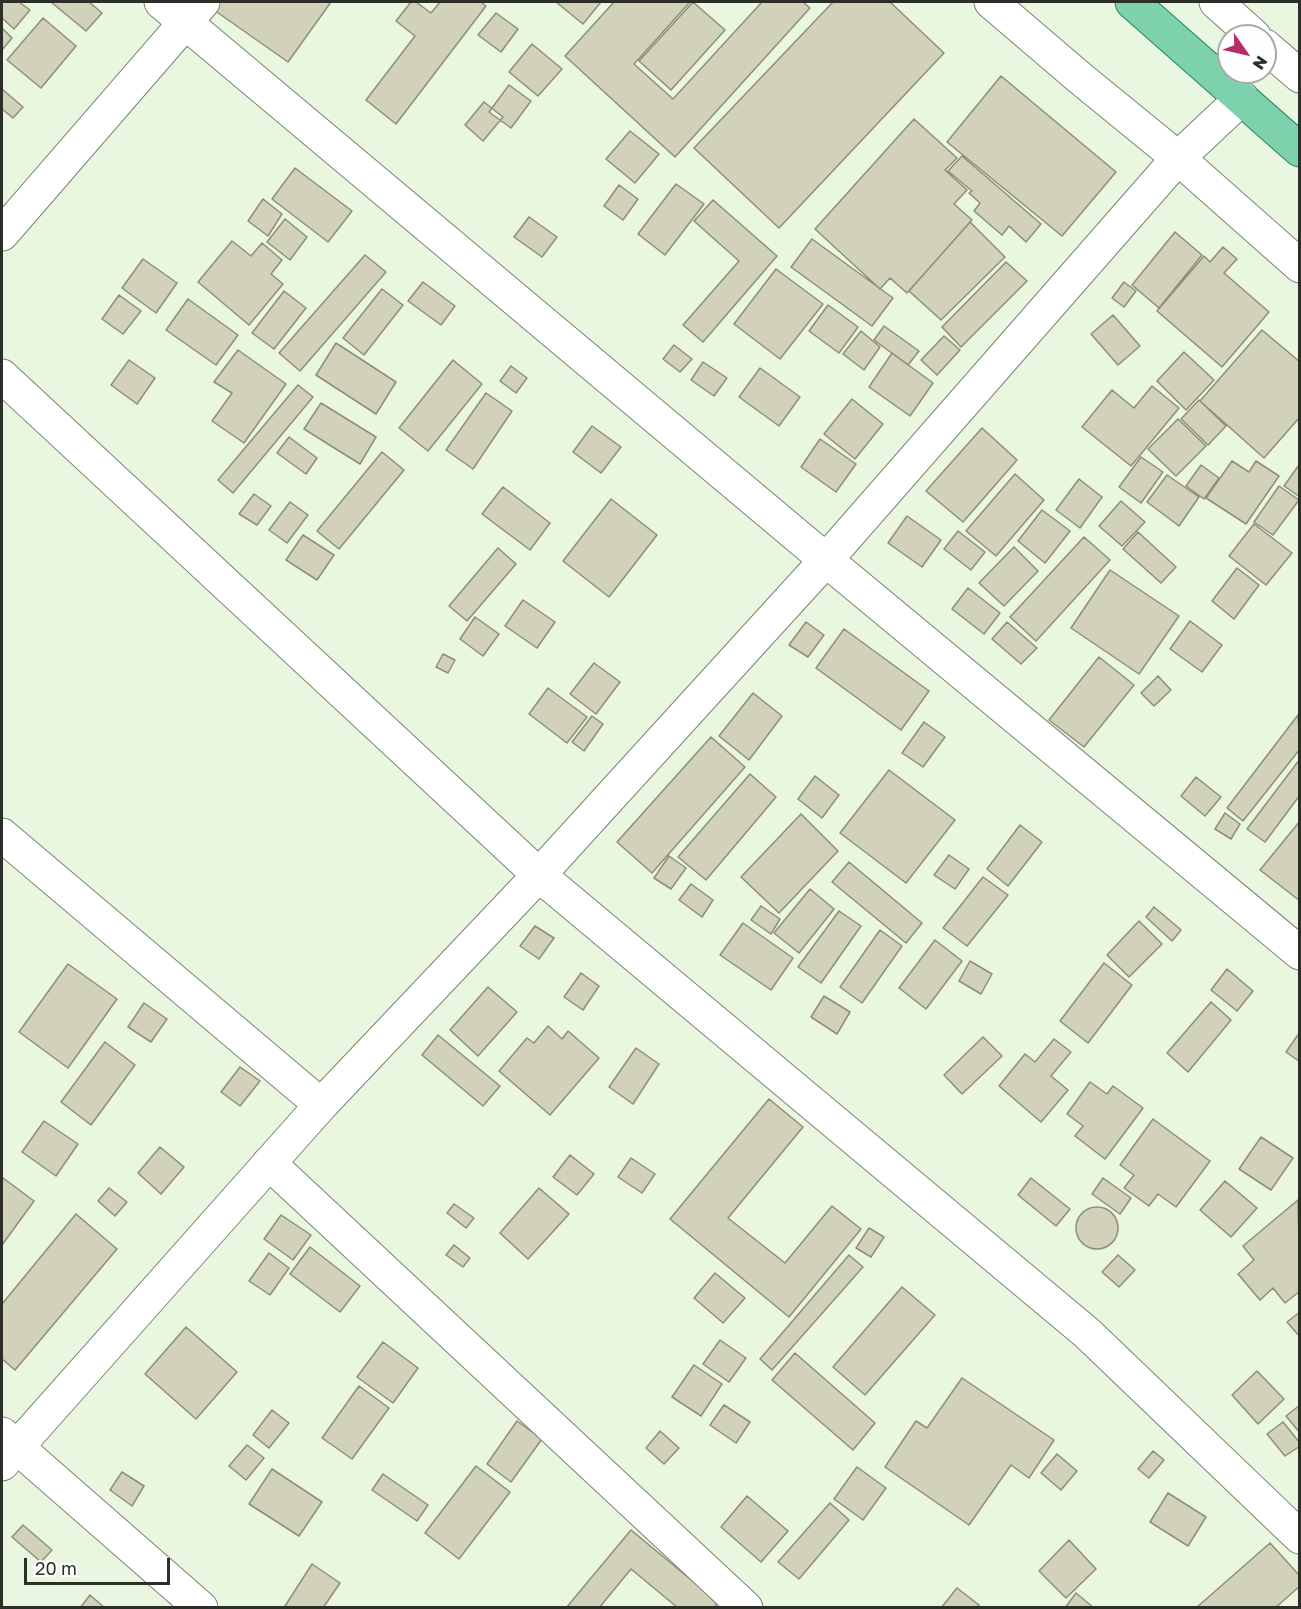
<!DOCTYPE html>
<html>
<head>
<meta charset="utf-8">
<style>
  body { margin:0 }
  #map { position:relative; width:1301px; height:1609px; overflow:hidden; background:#e9f6e0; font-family:"Golos Text",sans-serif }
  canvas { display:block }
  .frame { position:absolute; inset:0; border:3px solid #2b2f27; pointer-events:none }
  .north { position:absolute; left:1217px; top:24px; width:60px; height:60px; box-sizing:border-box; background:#fefefe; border:2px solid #aaaba8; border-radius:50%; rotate:124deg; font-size:16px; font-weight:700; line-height:24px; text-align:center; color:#2b2f27 }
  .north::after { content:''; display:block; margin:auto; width:21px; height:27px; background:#b82d66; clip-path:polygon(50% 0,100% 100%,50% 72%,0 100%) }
  .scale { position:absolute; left:24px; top:1558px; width:146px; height:27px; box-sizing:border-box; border:3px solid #2b2f27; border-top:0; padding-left:8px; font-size:18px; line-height:21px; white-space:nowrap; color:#2b2f27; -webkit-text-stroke:4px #fefefe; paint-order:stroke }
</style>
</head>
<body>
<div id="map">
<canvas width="1301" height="1609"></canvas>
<div class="frame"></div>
<div class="north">N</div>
<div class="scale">20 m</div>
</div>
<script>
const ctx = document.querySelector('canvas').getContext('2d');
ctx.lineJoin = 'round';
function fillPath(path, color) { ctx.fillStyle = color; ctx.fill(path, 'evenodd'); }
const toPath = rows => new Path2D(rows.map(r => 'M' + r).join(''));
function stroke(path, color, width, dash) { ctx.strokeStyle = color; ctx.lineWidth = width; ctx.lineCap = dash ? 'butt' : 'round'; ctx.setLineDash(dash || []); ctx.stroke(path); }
const building = toPath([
  [2,2,19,2,30,10,14,29,2,18,2,2],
  [51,2,89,2,102,13,86,31,51,2],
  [220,2,331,2,288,62,214,10,220,2],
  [411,2,416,2,431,13,440,2,481,2,486,6,396,124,366,100,415,36,396,21,411,2],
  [556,2,601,2,583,24,556,2],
  [614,2,690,2,634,64,673,99,762,2,803,2,810,8,675,157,565,56,614,2],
  [693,2,725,30,671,90,639,61,693,2],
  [833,2,890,2,944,53,779,228,694,148,833,2],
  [496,13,518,29,501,52,478,35,496,13],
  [43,18,76,46,41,88,7,60,43,18],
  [2,28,12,38,2,50,2,28],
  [532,44,562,69,538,96,509,72,532,44],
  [1001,76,1116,172,1062,236,947,142,1001,76],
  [509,85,531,101,511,128,489,112,509,85],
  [2,89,23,107,13,118,2,109,2,89],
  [484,102,503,117,483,141,465,125,484,102],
  [914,119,957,158,945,170,967,190,954,204,972,220,907,293,890,278,880,289,815,229,914,119],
  [630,131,659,154,635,183,606,159,630,131],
  [962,156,1041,224,1026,242,1009,226,1002,235,974,211,980,203,969,193,972,191,948,171,962,156],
  [295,168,352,211,328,242,272,199,295,168],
  [676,184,704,204,665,255,638,234,676,184],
  [619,185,638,199,623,220,604,206,619,185],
  [263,199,282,214,268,236,248,221,263,199],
  [713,200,777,256,703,342,683,325,739,261,694,221,713,200],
  [529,217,557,237,542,257,514,237,529,217],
  [285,219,307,237,290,260,267,242,285,219],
  [970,222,1005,257,941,320,909,291,970,222],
  [1175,232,1202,255,1159,308,1132,285,1175,232],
  [812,239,893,298,872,326,791,267,812,239],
  [232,241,251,256,262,243,282,260,271,274,283,284,249,325,198,282,232,241],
  [1223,247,1237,259,1224,273,1269,312,1222,367,1157,311,1204,256,1210,262,1223,247],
  [365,255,386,272,300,371,279,353,365,255],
  [143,259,177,283,156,313,122,288,143,259],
  [1006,262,1027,281,961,347,942,327,1006,262],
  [776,269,823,304,780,359,734,324,776,269],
  [423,282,455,306,441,325,408,301,423,282],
  [1124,282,1136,291,1124,307,1112,298,1124,282],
  [382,289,403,305,364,355,343,338,382,289],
  [284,291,306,308,274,349,252,333,284,291],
  [119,295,141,311,123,334,102,319,119,295],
  [188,299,238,335,216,365,166,330,188,299],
  [828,305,858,327,839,353,809,331,828,305],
  [1113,315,1140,346,1118,365,1091,334,1113,315],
  [884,326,919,351,908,365,874,340,884,326],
  [1262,330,1300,362,1300,417,1264,458,1200,401,1262,330],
  [861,331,880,347,864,370,843,354,861,331],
  [944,336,960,350,937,375,921,360,944,336],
  [336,343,396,382,376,414,316,375,336,343],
  [674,345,692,359,680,372,663,359,674,345],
  [238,350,286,384,244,443,212,421,232,393,214,382,238,350],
  [1184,352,1214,380,1186,410,1157,381,1184,352],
  [892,353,933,383,910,416,869,387,892,353],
  [129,360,155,378,137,404,111,385,129,360],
  [453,360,482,384,428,451,399,428,453,360],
  [703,362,727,378,714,396,691,380,703,362],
  [511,366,527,378,516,393,500,381,511,366],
  [760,368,800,397,779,426,739,397,760,368],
  [298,385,313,397,233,493,218,480,298,385],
  [1152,386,1179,408,1131,466,1082,427,1112,390,1134,408,1152,386],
  [486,393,512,411,473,469,446,450,486,393],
  [852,399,883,424,855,459,824,434,852,399],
  [1199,400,1226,426,1208,445,1181,419,1199,400],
  [321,403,376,437,360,464,304,429,321,403],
  [1178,419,1206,446,1176,476,1148,449,1178,419],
  [592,426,621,447,601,473,573,452,592,426],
  [982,428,1017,460,963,522,926,491,982,428],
  [289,437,317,458,306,474,277,453,289,437],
  [820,439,856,464,836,492,801,467,820,439],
  [382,452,404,470,339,549,317,531,382,452],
  [1141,457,1163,472,1141,503,1119,487,1141,457],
  [1232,461,1249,472,1256,461,1279,476,1246,524,1206,498,1232,461],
  [1201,465,1219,478,1204,499,1186,486,1201,465],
  [1299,465,1300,465,1300,497,1284,486,1299,465],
  [1015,474,1044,500,996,556,966,531,1015,474],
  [1167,475,1199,497,1179,526,1147,502,1167,475],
  [1079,479,1102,497,1080,528,1056,510,1079,479],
  [1279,486,1299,500,1273,535,1254,522,1279,486],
  [503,487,550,523,530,550,482,514,503,487],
  [254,494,271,506,257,525,239,514,254,494],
  [611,499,657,535,609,597,563,561,611,499],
  [1121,501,1145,522,1122,546,1099,526,1121,501],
  [290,502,308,515,287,543,269,530,290,502],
  [1042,510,1070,531,1045,563,1018,541,1042,510],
  [907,516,941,540,922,567,888,543,907,516],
  [1254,524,1292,553,1266,585,1229,556,1254,524],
  [958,531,985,552,971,570,944,549,958,531],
  [1138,532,1176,567,1161,583,1123,549,1138,532],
  [303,535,334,555,317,580,286,560,303,535],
  [1084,537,1110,560,1036,641,1010,617,1084,537],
  [1014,547,1038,571,1004,606,979,583,1014,547],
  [498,548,516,564,467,621,449,606,498,548],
  [1237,568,1259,585,1234,619,1212,601,1237,568],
  [1110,570,1179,616,1139,674,1071,628,1110,570],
  [968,588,1000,613,984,634,952,609,968,588],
  [523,600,555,622,537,648,505,626,523,600],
  [475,617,499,634,483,656,460,639,475,617],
  [1190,621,1222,645,1202,672,1170,649,1190,621],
  [806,622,824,635,808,657,789,645,806,622],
  [1007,622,1037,648,1021,664,992,639,1007,622],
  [844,629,929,691,901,730,816,668,844,629],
  [443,654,455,660,448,673,436,667,443,654],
  [1099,657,1134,685,1084,747,1049,720,1099,657],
  [594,663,620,682,596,714,570,694,594,663],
  [1158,676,1171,690,1154,706,1141,693,1158,676],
  [548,688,587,717,567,743,529,714,548,688],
  [753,693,782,716,749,760,719,736,753,693],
  [1298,715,1300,749,1243,821,1227,808,1298,715],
  [592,716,603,724,584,751,572,742,592,716],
  [924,722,945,737,923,767,902,753,924,722],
  [711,737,745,767,652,873,617,842,711,737],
  [1300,759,1300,795,1265,842,1247,829,1300,759],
  [889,770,955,820,906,883,840,833,889,770],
  [750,774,776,797,706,880,678,857,750,774],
  [815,776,839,795,822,818,798,799,815,776],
  [1196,777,1221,797,1205,816,1181,796,1196,777],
  [1225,813,1240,824,1231,839,1215,829,1225,813],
  [801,814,838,851,779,913,741,877,801,814],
  [1300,821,1300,901,1260,870,1300,821],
  [1020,825,1042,842,1008,886,987,869,1020,825],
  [949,855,969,869,955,889,934,875,949,855],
  [669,856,686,868,671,889,654,878,669,856],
  [849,862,922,923,906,943,832,882,849,862],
  [983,877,1008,895,967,946,943,928,983,877],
  [691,884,713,900,702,917,679,900,691,884],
  [810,889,834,909,799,953,774,933,810,889],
  [761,906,780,919,771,934,751,920,761,906],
  [1154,907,1181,930,1172,941,1146,917,1154,907],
  [839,911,861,926,821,983,798,967,839,911],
  [1139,921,1162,944,1129,977,1107,955,1139,921],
  [743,923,793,958,771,990,720,955,743,923],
  [535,926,554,938,539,959,520,946,535,926],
  [880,930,902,946,862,1003,840,987,880,930],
  [935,940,962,961,926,1009,899,988,935,940],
  [970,961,992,974,981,994,959,981,970,961],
  [1104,963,1132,985,1088,1043,1060,1021,1104,963],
  [68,964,117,999,68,1068,19,1032,68,964],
  [1227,969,1253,991,1237,1011,1211,990,1227,969],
  [581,973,599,986,583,1010,564,997,581,973],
  [488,987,517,1012,478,1056,450,1030,488,987],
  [824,996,850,1012,837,1034,811,1017,824,996],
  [1211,1002,1231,1020,1188,1072,1167,1053,1211,1002],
  [144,1003,167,1019,151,1042,128,1027,144,1003],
  [548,1026,562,1039,568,1031,599,1058,550,1115,499,1071,527,1038,534,1043,548,1026],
  [1300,1032,1300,1062,1286,1052,1300,1032],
  [438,1035,500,1086,483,1106,422,1055,438,1035],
  [983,1037,1002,1056,962,1094,944,1075,983,1037],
  [1054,1039,1071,1052,1051,1076,1068,1090,1041,1122,999,1086,1025,1054,1035,1062,1054,1039],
  [105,1042,135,1065,91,1125,61,1102,105,1042],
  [636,1048,659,1064,633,1104,609,1087,636,1048],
  [240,1067,260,1081,240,1106,221,1092,240,1067],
  [1090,1082,1107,1094,1113,1086,1143,1108,1105,1159,1075,1136,1083,1126,1067,1114,1090,1082],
  [769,1099,803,1127,728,1218,785,1263,832,1206,861,1229,789,1317,670,1219,769,1099],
  [1153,1119,1210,1161,1176,1207,1158,1194,1149,1206,1124,1188,1134,1175,1120,1165,1153,1119],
  [44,1121,78,1144,56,1176,22,1152,44,1121],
  [1261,1137,1293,1158,1271,1190,1239,1169,1261,1137],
  [160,1147,184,1167,161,1194,138,1173,160,1147],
  [570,1155,594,1174,577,1195,553,1177,570,1155],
  [631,1158,655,1174,642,1193,618,1177,631,1158],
  [3,1178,34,1201,2,1245,2,1180,3,1178],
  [1031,1178,1070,1209,1056,1226,1018,1195,1031,1178],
  [1103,1178,1131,1198,1120,1214,1092,1194,1103,1178],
  [1225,1181,1257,1208,1231,1237,1200,1210,1225,1181],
  [109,1188,127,1202,115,1216,98,1201,109,1188],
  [539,1188,569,1214,528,1259,500,1233,539,1188],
  [1298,1200,1300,1291,1285,1303,1273,1288,1260,1300,1238,1274,1254,1260,1243,1246,1298,1200],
  [454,1204,474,1218,466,1228,447,1213,454,1204],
  '1076 1228a21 21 0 1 1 42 0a21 21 0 1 1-42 0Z',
  [76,1214,117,1249,15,1370,2,1359,2,1304,76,1214],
  [281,1215,311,1235,293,1260,264,1239,281,1215],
  [869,1228,884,1237,871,1257,856,1248,869,1228],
  [454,1245,470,1258,463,1267,446,1255,454,1245],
  [310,1247,360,1286,340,1312,290,1274,310,1247],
  [269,1253,289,1268,270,1295,249,1281,269,1253],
  [849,1255,863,1267,772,1370,760,1359,849,1255],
  [1118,1255,1135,1270,1119,1287,1102,1272,1118,1255],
  [715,1273,745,1298,723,1323,694,1298,715,1273],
  [902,1287,935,1315,865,1395,833,1367,902,1287],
  [1300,1312,1300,1337,1287,1322,1300,1312],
  [186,1327,237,1372,196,1419,145,1374,186,1327],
  [720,1340,746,1358,729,1382,703,1364,720,1340],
  [383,1342,418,1368,393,1403,357,1377,383,1342],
  [795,1353,875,1423,853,1450,772,1380,795,1353],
  [694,1365,722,1384,701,1416,672,1397,694,1365],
  [1257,1371,1284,1399,1258,1424,1232,1395,1257,1371],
  [962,1378,1054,1440,1029,1478,1011,1465,969,1525,885,1467,916,1421,927,1428,962,1378],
  [359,1386,389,1408,352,1459,322,1438,359,1386],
  [724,1405,750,1422,736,1443,710,1425,724,1405],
  [1300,1405,1300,1433,1286,1416,1300,1405],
  [272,1410,289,1423,269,1448,253,1435,272,1410],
  [517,1421,542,1439,511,1482,487,1464,517,1421],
  [1283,1422,1300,1443,1300,1446,1285,1456,1267,1434,1283,1422],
  [660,1431,679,1448,664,1464,646,1448,660,1431],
  [247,1445,264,1458,246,1480,229,1466,247,1445],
  [1153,1451,1164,1460,1149,1478,1138,1469,1153,1451],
  [1057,1454,1077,1471,1061,1490,1041,1473,1057,1454],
  [476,1466,510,1492,459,1559,425,1533,476,1466],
  [857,1467,886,1488,863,1520,834,1499,857,1467],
  [272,1469,322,1502,299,1536,249,1504,272,1469],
  [122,1472,144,1486,132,1506,110,1490,122,1472],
  [383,1474,428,1505,417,1521,372,1490,383,1474],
  [1168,1493,1206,1517,1188,1546,1150,1522,1168,1493],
  [747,1496,788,1531,761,1562,721,1527,747,1496],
  [830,1503,849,1520,799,1579,778,1562,830,1503],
  [23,1525,52,1550,41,1562,12,1537,23,1525],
  [631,1530,718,1602,714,1608,678,1608,631,1569,599,1608,566,1608,631,1530],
  [1069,1540,1096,1569,1066,1598,1039,1571,1069,1540],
  [1270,1543,1300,1576,1300,1586,1275,1608,1196,1608,1270,1543],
  [312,1564,340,1583,323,1608,288,1608,285,1606,312,1564],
  [957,1588,979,1605,977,1608,941,1608,957,1588],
  [1076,1593,1094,1608,1065,1608,1076,1593],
  [90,1595,105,1608,80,1608,90,1595]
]);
const minor = toPath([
  [161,2,826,560,1300,953],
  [991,2,1080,78,1178,158,1300,266],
  [1216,2,1254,36],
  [1265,46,1300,76],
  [2,234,203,2],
  [2,376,539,875,1087,1333,1300,1537],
  [2,835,321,1105],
  [269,1163,746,1608],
  [2,1434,201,1608],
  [2,1464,321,1105,539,875,826,560,1178,158,1242,98]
]);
const primary = toPath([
  [1132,2,1300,150]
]);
fillPath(building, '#d2d1ba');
stroke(building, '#8f8e78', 1.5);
stroke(minor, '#798571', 35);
stroke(primary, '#28855a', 35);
stroke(minor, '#fff', 33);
stroke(primary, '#7dd1ad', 33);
</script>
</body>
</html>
